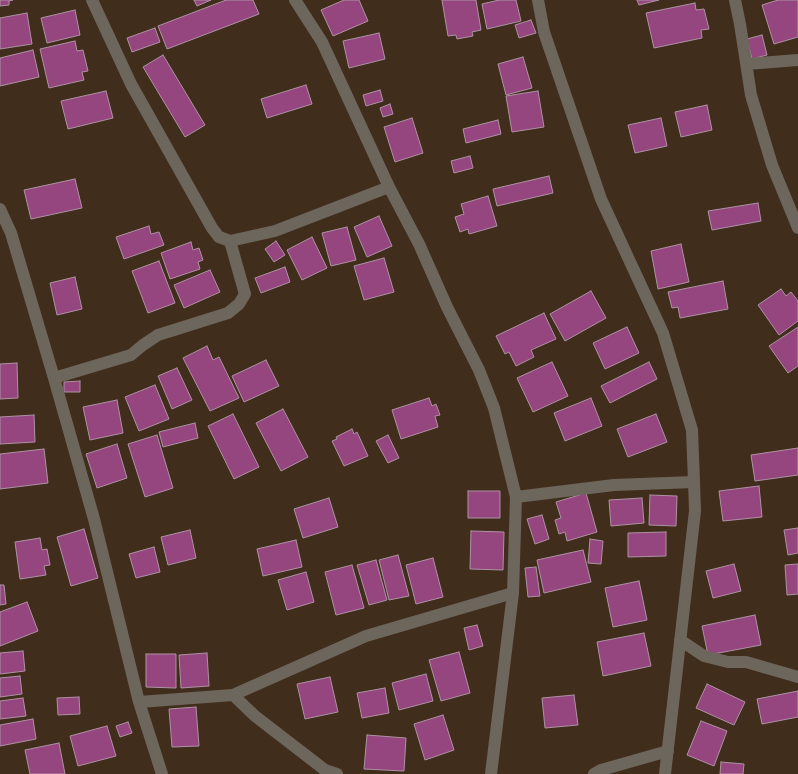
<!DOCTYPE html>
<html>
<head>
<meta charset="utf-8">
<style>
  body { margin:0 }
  canvas { display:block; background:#412d1c }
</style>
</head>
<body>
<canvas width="798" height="774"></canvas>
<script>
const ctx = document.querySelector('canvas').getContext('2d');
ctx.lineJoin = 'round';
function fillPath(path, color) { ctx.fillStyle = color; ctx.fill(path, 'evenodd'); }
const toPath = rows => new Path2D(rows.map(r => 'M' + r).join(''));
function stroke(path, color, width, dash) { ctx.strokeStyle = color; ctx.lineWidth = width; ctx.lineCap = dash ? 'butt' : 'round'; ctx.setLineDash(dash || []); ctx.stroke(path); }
const building = toPath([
  [0,0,13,0,9,1,9,5,0,6,0,0],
  [194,0,211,0,197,6,194,0],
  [226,0,253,0,259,14,167,49,158,26,226,0],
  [344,0,359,0,368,21,333,36,321,10,344,0],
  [442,0,476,0,481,30,472,32,473,36,457,39,456,35,448,36,442,0],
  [499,0,516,0,521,21,487,29,482,4,499,0],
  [637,0,659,0,639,5,637,0],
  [778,0,798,0,798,37,774,44,762,5,778,0],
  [695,3,696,10,704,9,709,29,701,30,702,38,654,48,646,13,695,3],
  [75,10,80,35,47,43,41,18,75,10],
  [27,13,32,44,0,49,0,18,27,13],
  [531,20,536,33,519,38,515,25,531,20],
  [155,28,160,42,132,52,127,38,155,28],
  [379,33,385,59,349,68,343,41,379,33],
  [762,35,767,55,752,59,747,39,762,35],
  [75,41,77,51,83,50,88,71,82,72,84,80,49,88,40,49,75,41],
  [33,50,39,77,0,86,0,58,33,50],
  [163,55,205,125,185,137,143,67,163,55],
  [523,57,532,88,506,95,498,64,523,57],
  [306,85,312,104,267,118,261,99,306,85],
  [380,90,383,101,366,106,363,95,380,90],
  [106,91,113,118,68,129,61,101,106,91],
  [538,91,544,127,512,132,506,96,538,91],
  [390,104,393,114,383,117,380,108,390,104],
  [707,105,712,130,681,137,675,112,707,105],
  [412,118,423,153,395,162,384,127,412,118],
  [661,118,667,146,635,153,628,125,661,118],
  [498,120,501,134,466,143,463,129,498,120],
  [470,156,473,168,454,173,451,161,470,156],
  [549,176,553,193,497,206,493,189,549,176],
  [75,179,82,208,31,219,24,190,75,179],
  [488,196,497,226,469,234,468,229,460,232,455,217,464,214,461,204,488,196],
  [758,203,761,221,712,230,708,211,758,203],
  [379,216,392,246,367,257,354,227,379,216],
  [149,226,151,234,159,232,164,245,124,259,116,237,149,226],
  [347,227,356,260,331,266,322,233,347,227],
  [312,237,327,268,302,280,287,250,312,237],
  [276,241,285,255,274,262,265,249,276,241],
  [191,242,193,250,199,248,203,260,198,262,200,269,170,279,161,253,191,242],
  [681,244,689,282,658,289,651,251,681,244],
  [384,258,394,292,364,300,354,266,384,258],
  [159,261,175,303,148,313,132,271,159,261],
  [285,267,290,282,261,293,255,278,285,267],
  [210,270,220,292,184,308,174,285,210,270],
  [75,277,82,309,57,315,50,283,75,277],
  [723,281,728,309,680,318,678,307,672,308,668,292,723,281],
  [781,289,786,296,791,292,798,301,798,321,779,335,758,305,781,289],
  [591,291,606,318,565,341,550,314,591,291],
  [544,313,556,339,531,350,534,357,516,366,509,352,505,354,496,336,544,313],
  [627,327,639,353,605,369,593,343,627,327],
  [798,327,798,366,788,373,769,346,798,327],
  [207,346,213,360,219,357,239,398,210,411,183,358,207,346],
  [266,360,279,386,244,402,232,376,266,360],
  [552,362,568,396,533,412,517,378,552,362],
  [649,362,657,379,610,403,601,386,649,362],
  [17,363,18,398,0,399,0,364,17,363],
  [177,368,192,400,172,409,158,376,177,368],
  [80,381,80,392,64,392,64,382,80,381],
  [155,385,169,419,139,431,125,397,155,385],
  [429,398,432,406,436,404,440,415,435,416,438,427,401,439,392,410,429,398],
  [591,398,602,426,565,441,554,413,591,398],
  [117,400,123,433,90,440,83,407,117,400],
  [283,409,308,457,281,471,256,423,283,409],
  [233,414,259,467,234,479,208,426,233,414],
  [656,414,667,442,628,457,617,429,656,414],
  [34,415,35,442,0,444,0,417,34,415],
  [195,423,198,438,163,447,159,432,195,423],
  [352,429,354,434,357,432,368,456,344,466,332,441,337,439,336,437,352,429],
  [157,435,173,488,145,497,128,444,157,435],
  [388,435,399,458,388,463,376,441,388,435],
  [117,444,127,478,97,488,86,454,117,444],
  [798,448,798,475,755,481,751,455,798,448],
  [44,449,48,483,0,489,0,454,44,449],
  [759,486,762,517,723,521,719,491,759,486],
  [468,491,500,491,500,518,468,518,468,491],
  [586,493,597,532,567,541,565,532,559,534,555,520,561,518,556,502,586,493],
  [650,495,677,496,676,526,649,525,650,495],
  [329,498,338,527,303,538,294,509,329,498],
  [642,498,644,523,611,526,609,500,642,498],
  [542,515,549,539,535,544,527,519,542,515],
  [798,528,798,553,788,555,784,530,798,528],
  [84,529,98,578,71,586,57,537,84,529],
  [190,530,196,558,168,565,161,537,190,530],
  [471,531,504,532,503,570,470,569,471,531],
  [666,532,666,556,628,557,628,533,666,532],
  [40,538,42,550,47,549,50,565,44,566,46,575,20,579,15,542,40,538],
  [590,539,603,541,601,564,588,563,590,539],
  [296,540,302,567,263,576,257,549,296,540],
  [154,547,160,572,136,578,129,554,154,547],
  [583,550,591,582,544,593,537,560,583,550],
  [398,555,409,596,389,600,379,560,398,555],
  [433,558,443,597,416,604,406,565,433,558],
  [376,560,387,600,369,605,357,565,376,560],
  [734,564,741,591,713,598,706,571,734,564],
  [798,564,798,594,787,595,785,565,798,564],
  [352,565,364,608,336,615,325,572,352,565],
  [536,567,540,596,528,597,525,568,536,567],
  [306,572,314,602,287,610,278,580,306,572],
  [639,581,647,620,613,627,605,588,639,581],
  [0,585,4,585,6,604,0,605,0,585],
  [27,602,38,631,0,646,0,612,27,602],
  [755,615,761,645,708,655,702,626,755,615],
  [477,625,483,646,469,650,464,628,477,625],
  [644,633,651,666,603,676,597,642,644,633],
  [23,651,25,671,0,674,0,653,23,651],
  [459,652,470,693,441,701,429,660,459,652],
  [207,653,209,686,181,688,179,655,207,653],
  [146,654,176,654,176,688,146,687,146,654],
  [426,674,433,701,399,710,392,683,426,674],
  [20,676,22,694,0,697,0,678,20,676],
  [330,677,338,712,305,719,297,684,330,677],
  [707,684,745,702,734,725,696,708,707,684],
  [385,688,389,713,362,718,357,693,385,688],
  [798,691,798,717,762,724,757,699,798,691],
  [574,695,578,725,545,728,542,698,574,695],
  [79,697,80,714,58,715,57,698,79,697],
  [23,698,26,716,0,719,0,701,23,698],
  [196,707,199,746,172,747,169,709,196,707],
  [443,715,454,750,425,760,414,724,443,715],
  [33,719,36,739,0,746,0,725,33,719],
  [701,721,727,731,714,766,687,755,701,721],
  [128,722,132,733,120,737,116,726,128,722],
  [107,726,116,756,78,766,70,736,107,726],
  [367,735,406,738,404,771,364,769,367,735],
  [59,743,65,774,30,774,25,750,59,743],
  [721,762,744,764,743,774,720,774,721,762]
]);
const minor = toPath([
  [92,0,131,84,212,228,219,237,230,241,275,231,389,187],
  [295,0,322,42,389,187,419,244,447,307,479,370,494,408,516,497,513,593,491,774],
  [538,0,544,32,601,199,663,333,692,430,694,482],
  [735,0,740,24,751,95,772,165,798,228],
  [747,64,798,60],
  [0,209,11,233,54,378,94,519,139,702,162,774],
  [54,378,131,355,143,345,158,335,228,313,239,304,245,294,230,241],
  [516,497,614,485,694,482,695,511,665,774],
  [680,640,704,656,728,662,746,662,798,677],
  [233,695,255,716,325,770,337,774],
  [139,702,233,695,366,636,513,593],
  [594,774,601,770,668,751]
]);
fillPath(building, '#95467f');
stroke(building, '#ad92a3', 1);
stroke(minor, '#6d665c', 12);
</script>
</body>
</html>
